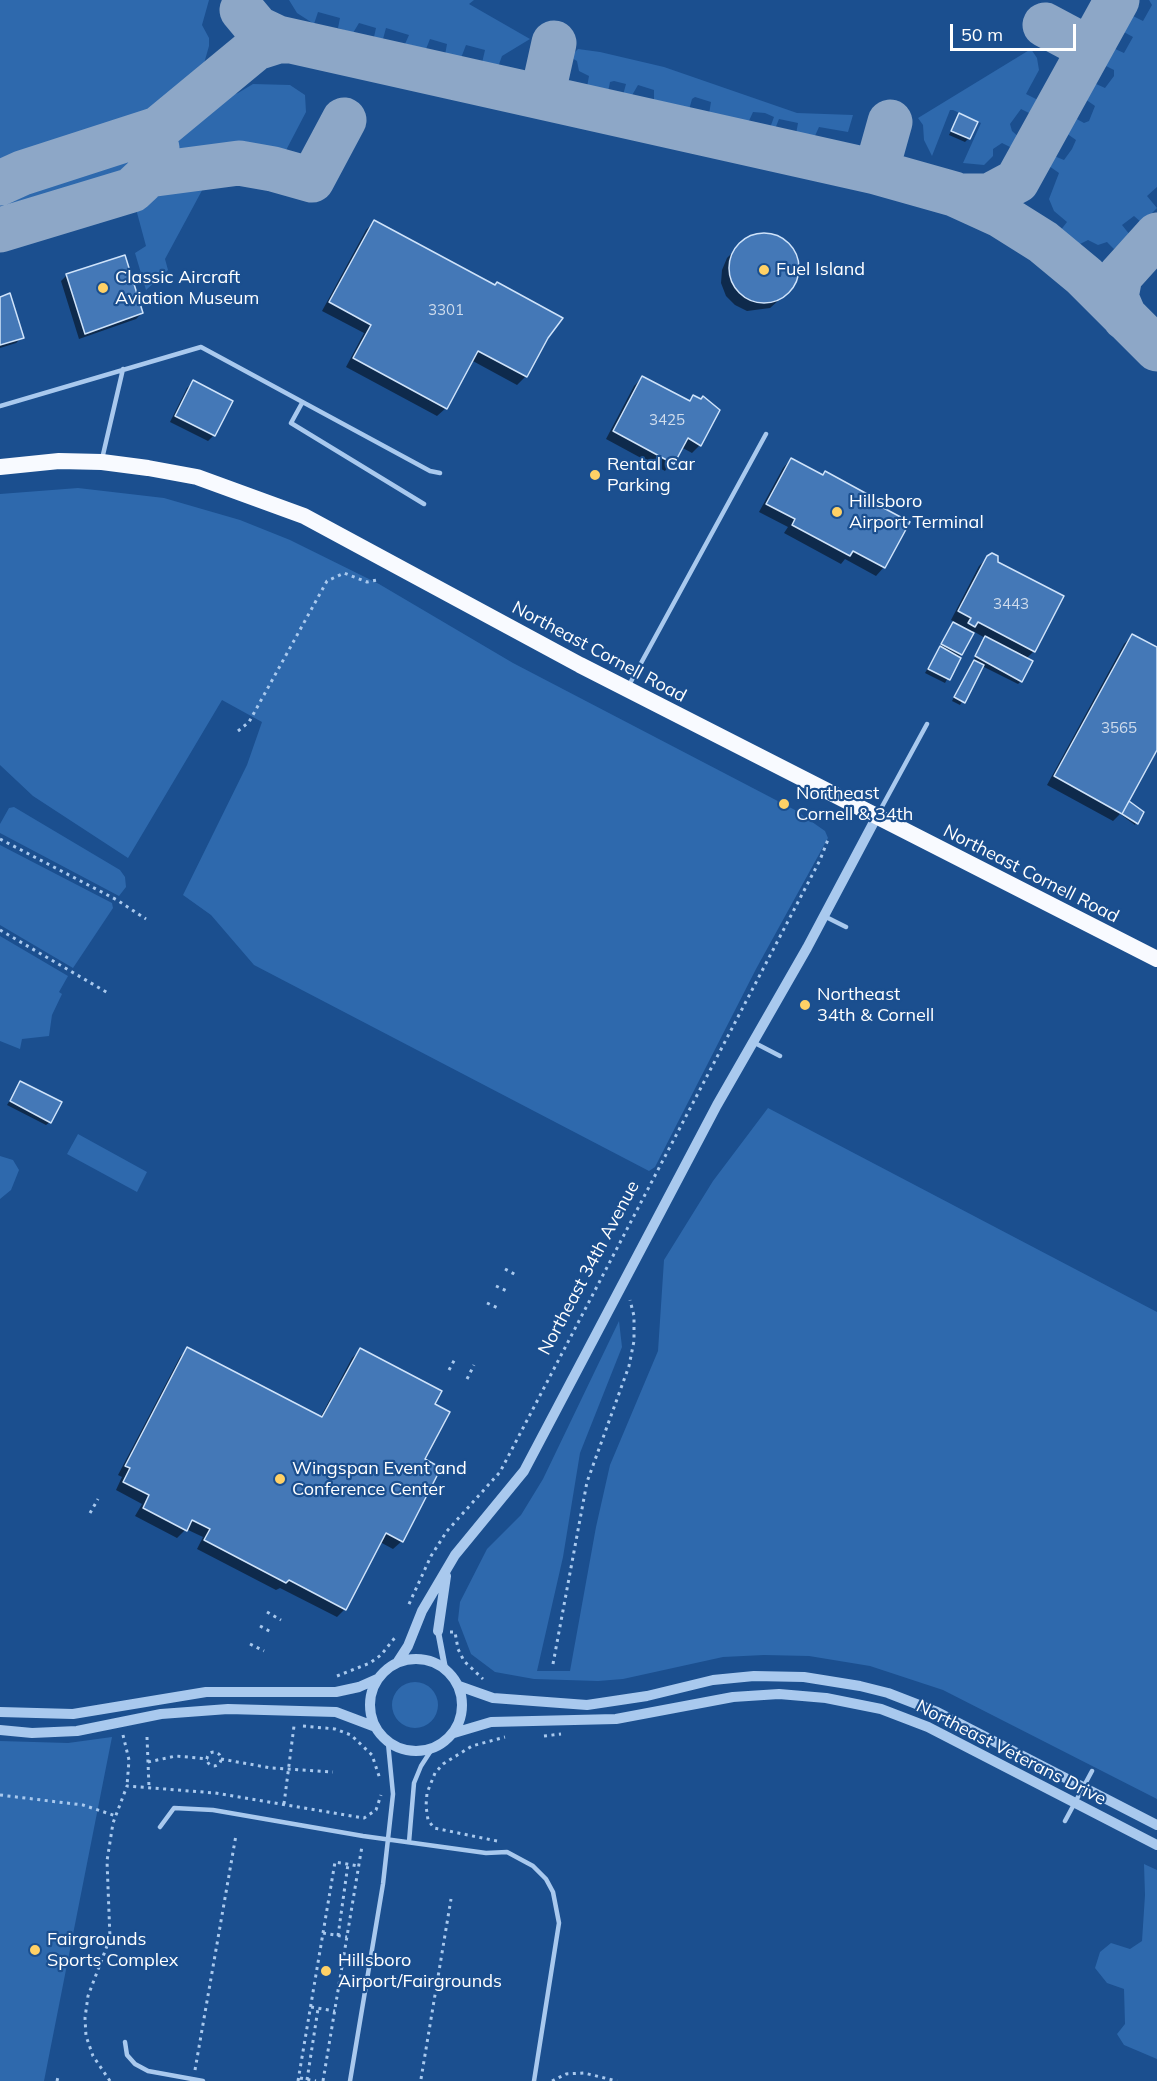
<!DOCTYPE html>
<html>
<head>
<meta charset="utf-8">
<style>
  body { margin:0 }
  #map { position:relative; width:1157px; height:2081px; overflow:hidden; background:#1b4f8f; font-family:Mulish,sans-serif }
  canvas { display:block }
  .scale { position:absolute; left:950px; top:24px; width:126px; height:27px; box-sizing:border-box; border:3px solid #fff; border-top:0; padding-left:8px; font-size:18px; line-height:21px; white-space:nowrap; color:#fff; -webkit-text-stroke:4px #1b4f8f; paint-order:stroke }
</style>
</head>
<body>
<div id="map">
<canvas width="1157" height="2081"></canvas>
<div class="scale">50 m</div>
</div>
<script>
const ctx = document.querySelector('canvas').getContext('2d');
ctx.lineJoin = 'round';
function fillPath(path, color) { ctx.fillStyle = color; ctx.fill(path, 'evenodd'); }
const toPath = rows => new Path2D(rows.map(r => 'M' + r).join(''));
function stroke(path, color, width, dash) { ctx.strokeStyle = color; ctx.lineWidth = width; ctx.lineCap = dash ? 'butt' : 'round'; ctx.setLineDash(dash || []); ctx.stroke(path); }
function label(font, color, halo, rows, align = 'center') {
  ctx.font = font + ' Mulish,sans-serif'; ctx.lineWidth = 4.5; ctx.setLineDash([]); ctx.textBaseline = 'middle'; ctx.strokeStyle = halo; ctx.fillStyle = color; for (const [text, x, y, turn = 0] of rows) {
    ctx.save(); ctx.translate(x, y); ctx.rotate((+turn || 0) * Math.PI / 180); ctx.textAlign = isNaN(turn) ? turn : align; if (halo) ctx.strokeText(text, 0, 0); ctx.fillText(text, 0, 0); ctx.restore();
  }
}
const green = toPath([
  [0,0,209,0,202,25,209,38,209,46,201,74,179,98,147,124,0,170],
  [289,0,474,0,469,4,530,39,502,56,498,67,482,63,485,50,466,45,461,58,445,55,447,44,430,39,426,49,405,44,409,35,386,28,383,39,374,37,376,28,359,23,353,33,338,28,340,18,318,12,314,24,297,13],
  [1149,0,1157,0,1157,187,1147,196,1157,208,1142,223,1134,216,1122,225,1130,235,1114,249,1107,242,1098,245,1088,240,1078,245,1060,231,1067,222,1054,211,1049,199,1059,173,1049,166,1054,156,1064,160,1072,149,1076,140,1066,133,1075,118,1084,123,1089,121,1095,106,1085,99,1094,83,1105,88,1114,76,1114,70,1104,65,1113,48,1124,53,1133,37,1122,31,1131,15,1143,21,1152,5],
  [578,49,600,52,664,67,797,113,853,115,848,132,819,127,814,138,796,134,798,123,779,119,775,129,770,128,774,117,765,113,753,112,748,123,709,114,711,102,695,97,692,99,689,110,654,102,654,90,638,85,631,97,623,95,626,84,614,81,610,82,608,92,587,87,589,76,579,71,577,61,570,57],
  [1031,49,1037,58,1039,70,1026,94,1040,101,1033,115,1021,109,1010,124,1012,131,1020,138,1014,149,1002,143,993,149,993,156,984,165,963,163,981,123,953,110,950,110,932,156,924,140,923,125,918,118],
  [253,84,290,85,305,95,306,112,283,156,238,150,175,159,170,157,175,136,180,129,213,101,238,93],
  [141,145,136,162,123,175,0,215,0,196,14,186],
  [208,179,212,180,206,183,165,259,168,270,146,290,135,253,146,246,136,209,140,201,157,188],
  [78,488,164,498,240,520,290,540,379,584,513,663,795,810,825,831,828,838,756,969,655,1167,649,1171,254,965,211,915,183,895,247,765,262,722,222,700,128,858,33,796,0,765,0,494],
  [14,807,120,870,125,877,126,887,119,896,0,833,0,824,9,808],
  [0,845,112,903,113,908,73,968,0,925],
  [0,936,68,976,59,992,62,994,52,1015,49,1036,22,1039,20,1049,0,1041],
  [768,1108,1157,1312,1157,1799,943,1690,870,1666,809,1656,764,1655,723,1657,623,1679,598,1681,534,1679,495,1672,471,1654,458,1620,460,1602,487,1549,521,1515,543,1479,619,1321,622,1347,580,1453,563,1557,537,1671,570,1671,596,1527,610,1465,658,1351,664,1260,713,1181],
  [78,1134,147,1172,137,1192,67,1154],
  [0,1156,13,1160,19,1170,11,1190,0,1199],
  '392 1705a23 23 0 1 1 46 0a23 23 0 1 1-46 0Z',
  [112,1737,44,2081,0,2081,0,1741,68,1743],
  [1144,1864,1157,1870,1157,2059,1124,2045,1117,2034,1125,2024,1124,1989,1107,1983,1095,1968,1100,1952,1111,1943,1130,1949,1142,1941,1145,1895]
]);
const shadow = toPath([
  [959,115,969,138,965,142,949,135],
  [374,222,547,337,526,376,517,385,471,360,446,408,437,416,346,367,364,333,322,311,366,230],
  [759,235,773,236,786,243,794,252,798,266,796,279,789,291,770,308,747,311,735,305,726,296,721,283,722,270,727,258,745,240],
  [67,275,142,313,136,319,79,339,61,281],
  [0,298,22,337,16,343,0,348],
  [642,378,688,402,693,397,700,445,692,453,681,447,665,471,606,439,634,386],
  [193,382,214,435,208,441,170,422,187,388],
  [791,459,876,505,884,567,876,576,845,559,841,564,784,533,788,527,759,512,783,468],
  [988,557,997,563,1034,651,1026,659,1021,681,1018,684,982,666,960,705,952,701,985,638,973,631,945,683,925,673,955,622,951,620,979,566],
  [1132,636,1157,649,1157,748,1127,802,1142,812,1135,825,1120,814,1113,821,1047,785,1124,644],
  [21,1083,50,1122,46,1125,7,1105],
  [188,1348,320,1418,352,1358,360,1350,433,1405,423,1460,402,1541,393,1549,380,1542,345,1609,337,1617,280,1588,276,1590,197,1549,203,1537,186,1529,177,1538,135,1516,142,1504,116,1490,122,1477,118,1475,180,1357]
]);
const taxiway = toPath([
  [242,10,257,28,278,38,876,172,954,194,1000,215,1043,242,1084,276,1157,349],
  [1045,25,1090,49],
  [542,97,554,43],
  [876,172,890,122],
  [148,175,239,163,273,169,312,180,344,120],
  [0,183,22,173,158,129,256,48,278,41,291,41],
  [959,196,989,196,1017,181,1117,0],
  [0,230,132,190,148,175,157,148],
  [1125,318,1116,297,1120,276,1157,235]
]);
const building = toPath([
  [959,113,978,122,970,139,951,131,959,113],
  [374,220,495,285,497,282,563,318,548,338,527,377,478,351,447,409,353,358,371,325,329,302,374,220],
  '729 268a35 35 0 1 1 70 0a35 35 0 1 1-70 0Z',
  [125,255,143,313,85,334,66,274,125,255],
  [10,293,24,338,0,345,0,297,10,293],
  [642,376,690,401,693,395,701,399,703,396,720,410,701,446,688,438,674,464,613,431,642,376],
  [193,380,233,401,215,436,175,416,193,380],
  [791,458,823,475,825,471,880,501,878,505,910,522,885,568,853,551,850,556,792,525,795,519,766,504,791,458],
  [992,553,998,556,998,562,1064,596,1035,652,978,622,975,627,968,623,971,618,958,611,987,556,992,553],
  [953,622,974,633,962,655,941,644,953,622],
  [1132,634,1157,647,1157,750,1122,814,1054,776,1132,634],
  [985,636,1033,661,1022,682,975,656,985,636],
  [940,646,961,658,950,680,928,669,940,646],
  [974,660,984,665,965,703,954,697,974,660],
  [1129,801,1144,812,1138,824,1122,814,1129,801],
  [20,1081,62,1102,51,1123,10,1101,20,1081],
  [187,1347,322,1417,360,1348,442,1391,435,1404,450,1412,425,1459,441,1468,403,1542,386,1533,346,1610,289,1580,286,1583,204,1540,210,1529,192,1520,187,1531,143,1508,149,1495,123,1482,130,1468,125,1466,187,1347]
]);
const path = toPath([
  [238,731,249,722,327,581,344,573,367,582,377,580],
  [0,839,117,900,146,919],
  [0,930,108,993],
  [505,1269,518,1276],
  [496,1286,509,1292],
  [487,1303,500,1309],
  [449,1370,456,1357],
  [467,1379,474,1365],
  [90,1513,98,1499],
  [409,1604,431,1556,447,1531,500,1472,820,860,829,837],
  [267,1612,281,1620],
  [260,1626,273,1633],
  [450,1632,455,1632,458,1649,464,1661,483,1679],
  [250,1644,264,1651],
  [553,1664,587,1482,629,1366,634,1341,634,1316,630,1300],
  [337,1676,370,1663,381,1655,397,1635],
  [303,1726,335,1729,351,1735,372,1755,380,1779],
  [123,1735,129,1760,127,1786],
  [544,1736,561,1734],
  [147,1737,149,1787],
  '207 1759a7 7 0 1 1 14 0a7 7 0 1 1-14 0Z',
  [221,1759,271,1768,333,1772],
  [148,1762,176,1756,208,1759],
  [0,1795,83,1805,116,1816],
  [284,1804,294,1726],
  [497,1841,434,1828,428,1820,426,1806,427,1793,435,1773,443,1764,472,1746,505,1737],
  [323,1933,347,1937],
  [338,1936,348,1864],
  [311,2007,335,2011],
  [195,2070,236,1835],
  [300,2078,316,2081],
  [421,2079,451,1899],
  [307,2080,318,2009],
  [57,2081,58,2077],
  [110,2081,93,2056,86,2036,85,2018,88,1996,110,1938,107,1861,113,1823,127,1786,215,1793,364,1818,376,1810,381,1795],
  [298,2081,335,1862,359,1866],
  [323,2081,362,1846],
  [552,2081,566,2074,584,2073,617,2081]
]);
const service = toPath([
  [302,403,291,423,424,504],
  [0,406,201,347,430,471,440,473],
  [102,459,123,369],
  [628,687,766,434],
  [878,814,927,724],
  [824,916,846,927],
  [753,1042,780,1056],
  [1065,1821,1092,1771],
  [160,1827,174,1808,213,1810,363,1836,486,1853,507,1852,533,1866,546,1879,553,1892,559,1923,534,2081],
  [409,1842,414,1783,421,1766,432,1749],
  [125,2042,127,2055,135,2064,148,2071,203,2081],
  [350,2081,383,1884,393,1794,388,1743]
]);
const minor = toPath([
  [438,1631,445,1668]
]);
const tertiary = toPath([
  [438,1631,446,1576],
  '370 1705a46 46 0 1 1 92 0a46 46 0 1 1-92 0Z',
  [397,1663,408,1646,422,1611,455,1555,524,1471,717,1105,807,948,876,818],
  [459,1686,493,1698,587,1705,647,1696,713,1680,754,1676,804,1677,860,1686,888,1693,937,1712,1157,1825],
  [0,1712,73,1714,206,1692,336,1692,359,1687,377,1679],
  [0,1730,32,1733,77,1731,161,1714,228,1709,336,1712,373,1726],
  [454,1733,491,1722,616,1719,733,1697,779,1694,826,1698,881,1709,928,1727,1157,1845]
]);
const trunk = toPath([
  [0,467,59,461,102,462,148,468,197,477,304,516,580,665,1157,959]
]);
const markers = [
  [764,270,6,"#ffd166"],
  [103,288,6,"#ffd166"],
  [595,475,6,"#ffd166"],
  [837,512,6,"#ffd166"],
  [784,804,6,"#ffd166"],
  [805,1005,6,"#ffd166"],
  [280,1479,6,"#ffd166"],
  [35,1950,6,"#ffd166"],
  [326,1971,6,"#ffd166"]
];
const numberNames = [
  ["3301",446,310],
  ["3425",667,420],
  ["3443",1011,604],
  ["3565",1119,728]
];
const poiNames = [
  ["Fuel Island",776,270],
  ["Classic Aircraft",115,278],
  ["Aviation Museum",115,299],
  ["Rental Car",607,465],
  ["Parking",607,486],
  ["Hillsboro",849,502],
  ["Airport Terminal",849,523],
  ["Northeast",796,794],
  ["Cornell & 34th",796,815],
  ["Northeast",817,995],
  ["34th & Cornell",817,1016],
  ["Wingspan Event and",292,1469],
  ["Conference Center",292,1490],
  ["Fairgrounds",47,1940],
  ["Sports Complex",47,1961],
  ["Hillsboro",338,1961],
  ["Airport/Fairgrounds",338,1982]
];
const streetNames = [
  ["Northeast Cornell Road",599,652,28],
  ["Northeast Cornell Road",1031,874,27],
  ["Northeast 34th Avenue",589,1268,-62],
  ["Northeast Veterans Drive",1011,1753,27]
];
fillPath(green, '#2e69ad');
fillPath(shadow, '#0007');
stroke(taxiway, '#8da7c7', 45);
fillPath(building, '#4478b7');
stroke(building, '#cfe3fa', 1.5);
stroke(path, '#a9c9ee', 3, [3, 4.5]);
stroke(service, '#a9c9ee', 4.5);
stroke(minor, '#a9c9ee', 6);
stroke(tertiary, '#a9c9ee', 10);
stroke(trunk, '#f8faff', 16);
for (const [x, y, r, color] of markers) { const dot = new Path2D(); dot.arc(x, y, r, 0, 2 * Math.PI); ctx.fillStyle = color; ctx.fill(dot); stroke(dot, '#1b4f8f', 2); }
label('15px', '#d0dded', null, numberNames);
label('18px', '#fff', '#1b4f8f', poiNames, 'left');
label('18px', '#fff', '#1b4f8f', streetNames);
</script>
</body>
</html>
